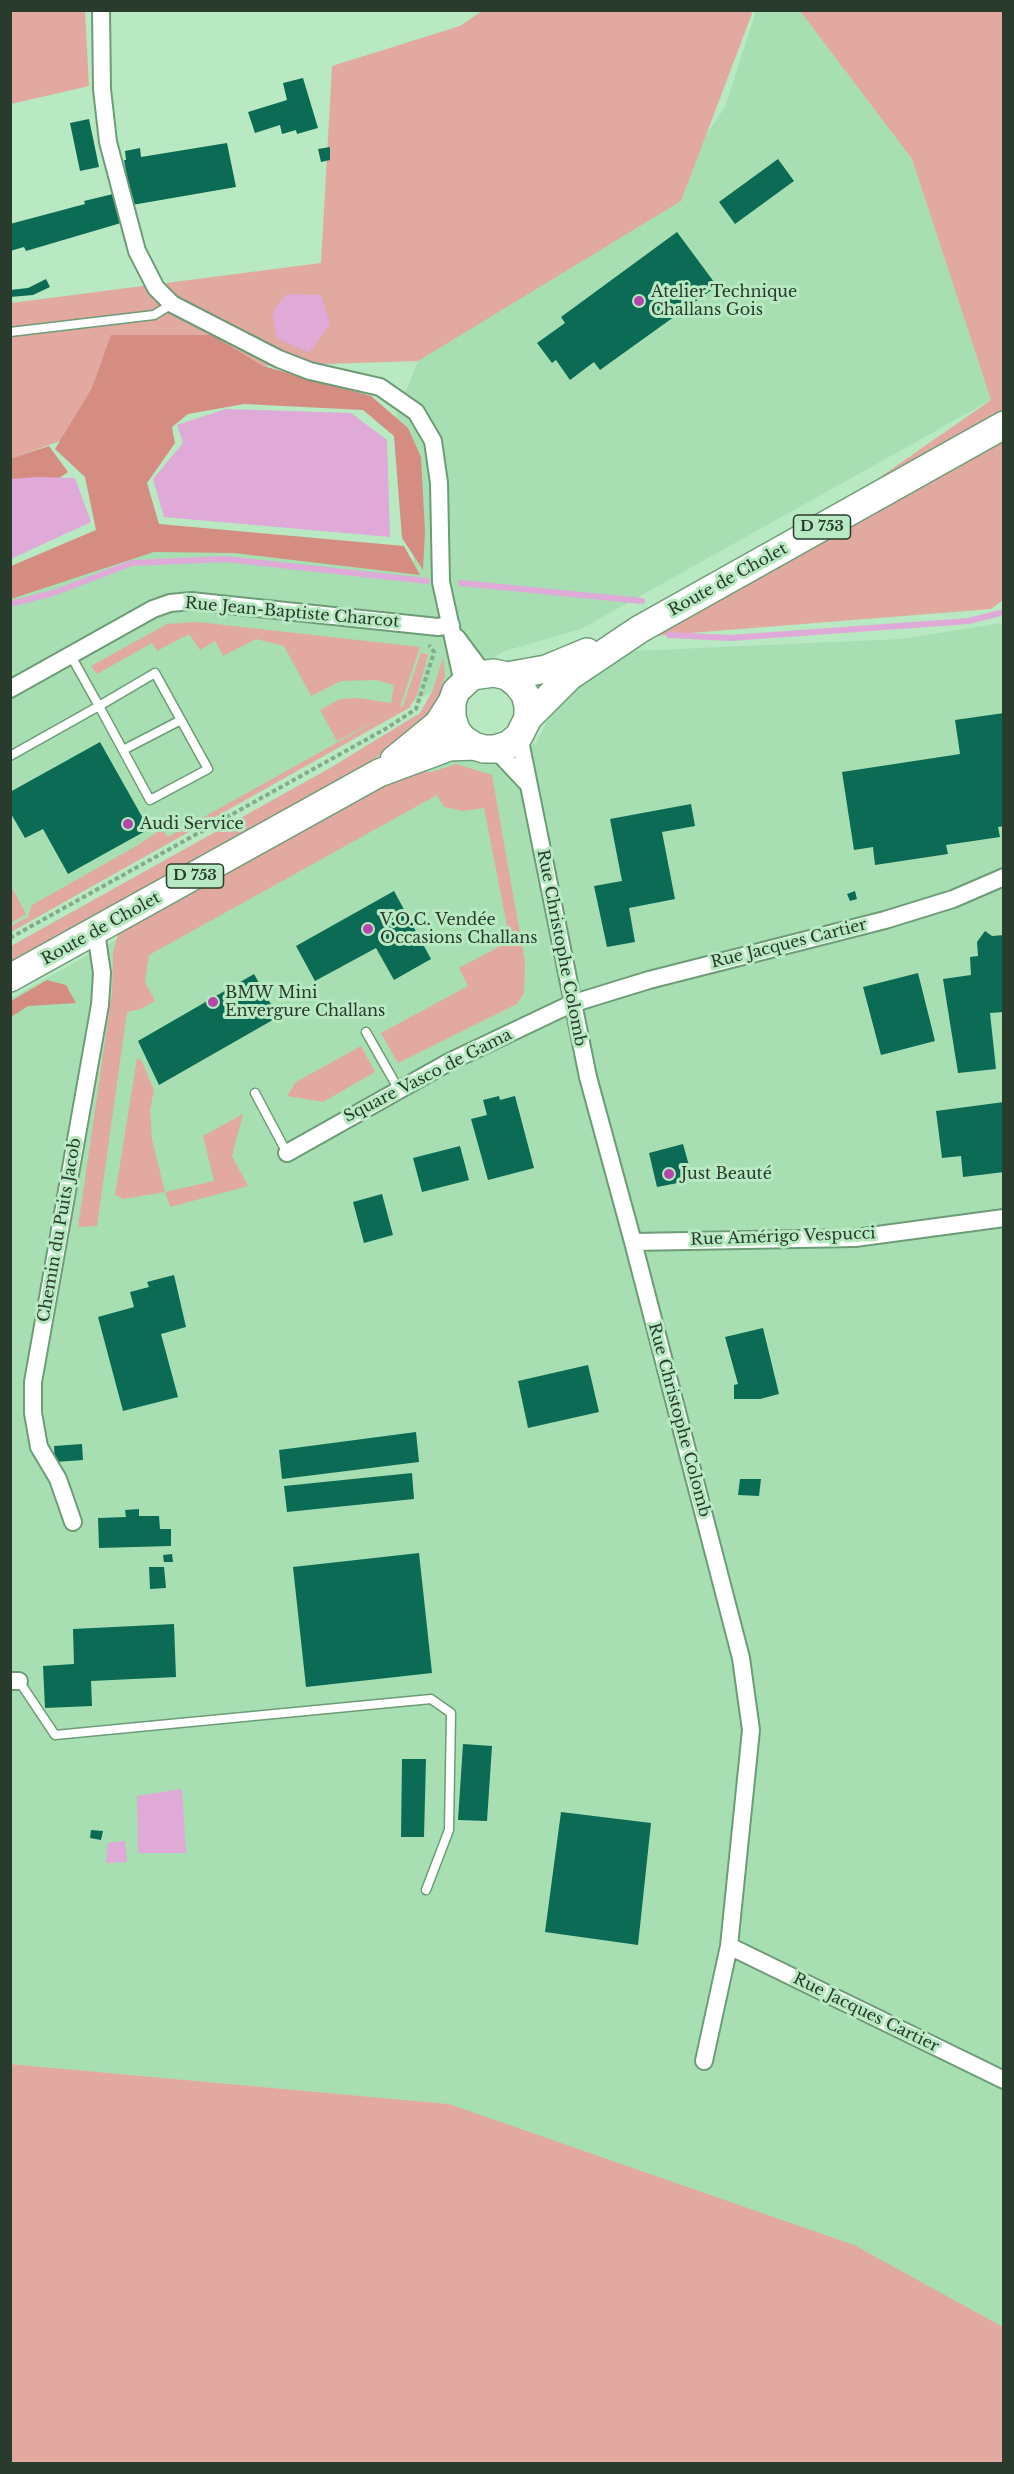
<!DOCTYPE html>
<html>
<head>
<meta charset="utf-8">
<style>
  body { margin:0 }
  #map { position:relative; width:1014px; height:2474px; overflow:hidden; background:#b8e9c2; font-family:"Libre Baskerville",serif }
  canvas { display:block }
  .frame { position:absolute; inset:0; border:12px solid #283b2c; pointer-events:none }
</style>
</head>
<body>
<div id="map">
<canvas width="1014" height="2474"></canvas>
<div class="frame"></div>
</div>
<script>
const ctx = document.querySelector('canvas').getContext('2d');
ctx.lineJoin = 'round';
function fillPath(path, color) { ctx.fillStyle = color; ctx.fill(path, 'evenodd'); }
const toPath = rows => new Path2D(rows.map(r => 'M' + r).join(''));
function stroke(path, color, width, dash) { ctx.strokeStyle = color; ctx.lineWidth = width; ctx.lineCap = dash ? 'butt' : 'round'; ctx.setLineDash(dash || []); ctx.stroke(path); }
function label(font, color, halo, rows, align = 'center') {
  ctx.font = font + ' "Libre Baskerville",serif'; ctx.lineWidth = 6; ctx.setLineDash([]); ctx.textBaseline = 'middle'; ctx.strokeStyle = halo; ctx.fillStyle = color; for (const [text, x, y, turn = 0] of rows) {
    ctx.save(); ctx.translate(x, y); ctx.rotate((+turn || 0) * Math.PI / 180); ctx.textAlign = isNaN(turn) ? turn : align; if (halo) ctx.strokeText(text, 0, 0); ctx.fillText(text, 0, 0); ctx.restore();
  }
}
const built = toPath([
  [756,11,800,11,912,159,991,400,581,629,505,651,11,926,11,592,154,540,413,569,416,464,396,416,418,361,672,186,725,107],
  [1003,623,1003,2340,449,2104,11,2064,11,998,428,766,456,756,491,764,536,743,557,702,586,675,633,651,901,639]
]);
const green = toPath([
  [10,11,85,11,89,86,11,104],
  [482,11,753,11,681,201,418,361,263,366,11,459,11,303,321,263,332,66,460,26],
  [800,11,1003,11,1003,600,991,609,652,636,991,400,912,159],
  [198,622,420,647,400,707,403,706,421,652,428,655,417,695,409,708,11,932,11,926,28,917,32,905,138,845,162,829,168,837,383,717,337,741,320,710,340,699,358,698,391,703,394,685,376,680,341,681,311,696,284,646,256,639,223,656,215,641,200,650,189,634,157,651,152,643,97,674,91,666,167,624],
  [443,657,445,675,436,710,403,741,316,794,11,965,11,946,330,768,420,713,433,690],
  [456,764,492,775,525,962,524,993,517,1004,398,1063,381,1033,468,986,459,968,510,941,484,808,463,811,444,807,437,795,149,955,145,982,155,1001,140,1009,127,1012,97,1226,78,1227,112,993,113,952,119,931,408,771,431,772],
  [11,886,26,914,11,923,10,923],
  [361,1046,375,1072,323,1102,287,1096,296,1082],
  [137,1058,141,1060,154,1090,150,1110,152,1139,165,1192,214,1181,203,1136,243,1114,232,1156,248,1186,170,1207,165,1192,124,1199,115,1195],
  [10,2064,449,2104,854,2245,1003,2327,1003,2463,11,2463]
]);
const forest = toPath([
  [111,335,212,335,263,366,371,396,408,428,421,457,425,532,423,570,402,538,394,436,363,410,244,404,188,414,172,427,175,443,147,483,159,524,404,546,420,575,234,553,154,552,11,599,11,566,96,530,85,477,55,449,92,388],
  [49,446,68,472,55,481,11,487,10,459],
  [47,980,66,985,76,1003,28,1006,11,1017,11,1001]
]);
const water = toPath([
  [287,294,321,295,330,324,309,353,277,338,272,313],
  [226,409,351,413,387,440,390,537,164,517,153,479,183,443,177,425],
  [38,477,75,478,91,522,11,559,11,479],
  [182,1789,186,1853,138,1853,137,1796],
  [125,1841,127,1862,106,1863,108,1843]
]);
const stream = toPath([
  [461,583,642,601],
  [10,604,53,593,132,563,225,559,427,581],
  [669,635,731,638,969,621,1004,612]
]);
const building = toPath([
  [303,78,318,128,297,134,296,130,282,134,280,125,255,133,248,112,287,100,283,83],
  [89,119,99,167,80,171,70,123],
  [227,143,236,187,132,205,124,160,126,160,125,151,140,148,141,157],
  [330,147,330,160,321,162,318,149],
  [778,159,794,181,735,224,719,202],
  [113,194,121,223,26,251,24,247,10,251,10,224,85,204,84,201],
  [677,232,717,286,600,370,594,362,570,380,556,360,552,363,537,343,565,323,561,317],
  [46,279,50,287,33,295,10,297,10,290,28,288],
  [1004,713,1004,826,998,827,1000,837,946,845,948,854,875,865,873,847,854,850,842,772,960,754,955,720],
  [100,742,149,829,68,874,43,829,25,838,10,812,10,792],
  [691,804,695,826,662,832,675,899,629,908,635,942,607,947,594,886,622,881,610,819],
  [394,891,431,959,394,980,376,948,315,981,296,946],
  [855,891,857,899,850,901,847,894],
  [985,931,992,936,1004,935,1004,1012,990,1013,996,1069,958,1073,943,979,971,975,970,957,978,956,977,942],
  [918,973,935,1041,881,1055,863,987],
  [254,974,278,1017,159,1085,138,1041],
  [499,1096,500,1100,515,1096,534,1168,488,1180,471,1119,487,1115,483,1100],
  [1004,1102,1004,1172,963,1177,961,1156,942,1158,936,1111],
  [683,1144,693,1180,657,1187,649,1153],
  [460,1146,469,1180,422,1192,413,1158],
  [382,1194,393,1235,364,1243,353,1202],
  [174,1275,186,1327,161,1334,178,1397,123,1411,98,1317,134,1307,130,1292,149,1287,147,1282],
  [763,1328,779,1394,760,1399,734,1399,734,1385,738,1384,725,1337],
  [588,1365,599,1412,528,1428,518,1381],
  [416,1432,419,1462,282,1479,279,1450],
  [82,1444,83,1460,55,1462,54,1446],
  [412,1473,414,1499,287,1512,284,1486],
  [740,1479,761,1479,759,1496,738,1495],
  [139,1509,139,1516,159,1516,160,1529,171,1529,171,1546,99,1548,98,1518,126,1517,125,1510],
  [419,1553,432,1673,306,1687,293,1567],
  [172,1554,173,1562,164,1562,163,1555],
  [149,1567,164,1567,166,1588,150,1589],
  [174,1624,176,1677,91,1681,92,1706,45,1708,43,1666,74,1664,73,1629],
  [463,1744,492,1746,487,1821,458,1820],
  [402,1759,426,1759,424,1837,401,1837],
  [561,1812,651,1823,638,1945,545,1932],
  [91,1830,103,1831,101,1840,90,1838]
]);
const path = toPath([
  [10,938,387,728,416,709,434,652,429,645]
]);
const lane = toPath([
  [10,332,154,315,172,304],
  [123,750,181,720],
  [10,756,99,706,150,800,208,769,155,673,99,706,71,656],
  [366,1032,399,1090],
  [255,1093,287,1153],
  [19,1681,55,1735,431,1699,451,1713,449,1830,426,1890]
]);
const street = toPath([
  [101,10,102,89,108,142,137,251,156,288,172,304,279,359,310,371,380,387,416,412,433,441,439,483,441,582,463,683],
  [457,638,483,673],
  [10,689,153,609,170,603,191,601,438,627,451,625],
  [519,736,588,1077,633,1242,741,1658,751,1730,729,1946,704,2061],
  [495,749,528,784],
  [287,1153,449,1062,571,1004,649,980,885,920,953,899,1004,877],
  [633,1242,855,1238,1004,1218],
  [73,1522,58,1479,39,1447,33,1413,33,1382,100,1005,102,973,96,932],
  [10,1681,19,1681],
  [729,1946,1004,2080]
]);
const primary = toPath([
  [507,676,546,669,587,652],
  [528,718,528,706,525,694,517,684,507,676,494,673,472,676,456,691,452,702,452,717,456,730,463,739,474,746,484,749,495,749,508,745,519,736,528,718,570,676,640,629,1004,425],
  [394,760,438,724,452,702],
  [10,978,379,773,449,747,474,746]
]);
const markers = [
  [639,301,6,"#b148aa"],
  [128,824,6,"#b148aa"],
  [368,929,6,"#b148aa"],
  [213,1002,6,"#b148aa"],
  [669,1174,6,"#b148aa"]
];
const shields = [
  [822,527,57],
  [195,876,57]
];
const shieldNames = [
  ["D 753",822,527],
  ["D 753",195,876]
];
const poiNames = [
  ["Atelier Technique",651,292],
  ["Challans Gois",651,310],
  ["Audi Service",140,824],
  ["V.O.C. Vendée",380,920],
  ["Occasions Challans",380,938],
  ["BMW Mini",225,993],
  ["Envergure Challans",225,1011],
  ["Just Beauté",681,1174]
];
const streetNames = [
  ["Route de Cholet",728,580,-29],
  ["Rue Jean-Baptiste Charcot",292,613,5],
  ["Route de Cholet",101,929,-29],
  ["Rue Jacques Cartier",789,944,-14],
  ["Rue Christophe Colomb",561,948,79],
  ["Square Vasco de Gama",428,1076,-27],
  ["Chemin du Puits Jacob",60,1230,-80],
  ["Rue Amérigo Vespucci",783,1237,-2],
  ["Rue Christophe Colomb",679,1420,75],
  ["Rue Jacques Cartier",866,2013,26]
];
fillPath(built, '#a7dfb3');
fillPath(green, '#e1a99f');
fillPath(forest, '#d48d80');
fillPath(water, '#dfa9d8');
stroke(stream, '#dfa9d8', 6);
fillPath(building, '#0c6b54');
stroke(lane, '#6d9c77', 11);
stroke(street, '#6d9c77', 20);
stroke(primary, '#6d9c77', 30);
stroke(path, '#85ab8c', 4, [4.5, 3]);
stroke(lane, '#fff', 8);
stroke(street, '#fff', 16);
stroke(primary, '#fff', 27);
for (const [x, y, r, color] of markers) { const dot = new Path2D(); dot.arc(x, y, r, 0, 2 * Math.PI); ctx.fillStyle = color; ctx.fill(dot); stroke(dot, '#b8e9c2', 2); }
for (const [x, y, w] of shields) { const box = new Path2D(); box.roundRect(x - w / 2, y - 12, w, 24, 4.5); ctx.fillStyle = '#b8e9c2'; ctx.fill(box); stroke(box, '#283b2c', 1.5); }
label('bold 15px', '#283b2c', null, shieldNames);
label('16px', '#283b2c', '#b8e9c2', poiNames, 'left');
label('16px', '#283b2c', '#b8e9c2', streetNames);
</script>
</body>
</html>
